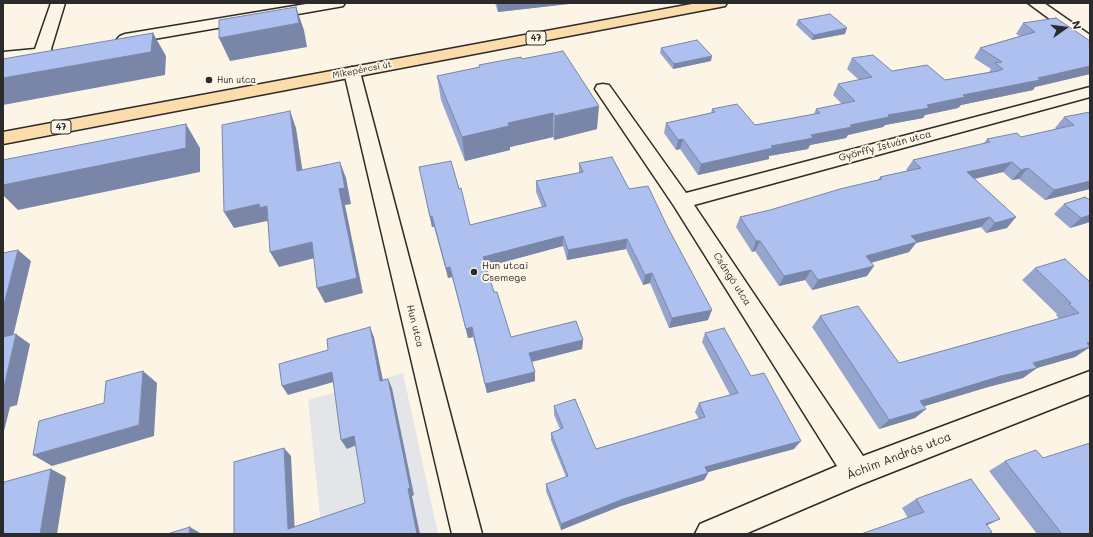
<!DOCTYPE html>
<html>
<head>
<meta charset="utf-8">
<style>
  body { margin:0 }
  #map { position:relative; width:1093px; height:537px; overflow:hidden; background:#fcf5e5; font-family:Mali,sans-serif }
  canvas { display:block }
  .frame { position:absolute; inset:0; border:4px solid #2b2b2b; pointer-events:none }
  .north { position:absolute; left:1045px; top:8px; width:40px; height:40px; -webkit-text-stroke:3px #fcf5e5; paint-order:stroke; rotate:76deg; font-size:11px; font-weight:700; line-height:16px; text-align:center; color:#2b2b2b }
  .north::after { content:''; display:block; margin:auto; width:14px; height:18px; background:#2b2b2b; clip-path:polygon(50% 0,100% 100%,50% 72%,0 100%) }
</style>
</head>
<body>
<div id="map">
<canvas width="1093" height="537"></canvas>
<div class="frame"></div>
<div class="north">N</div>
</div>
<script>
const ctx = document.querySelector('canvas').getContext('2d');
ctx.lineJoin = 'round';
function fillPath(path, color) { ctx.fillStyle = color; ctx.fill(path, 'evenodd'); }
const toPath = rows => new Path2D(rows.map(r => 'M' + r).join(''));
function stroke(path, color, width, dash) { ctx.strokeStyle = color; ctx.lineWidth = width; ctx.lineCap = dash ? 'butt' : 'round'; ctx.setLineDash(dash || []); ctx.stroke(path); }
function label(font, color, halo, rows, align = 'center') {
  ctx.font = font + ' Mali,sans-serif'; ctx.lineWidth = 4; ctx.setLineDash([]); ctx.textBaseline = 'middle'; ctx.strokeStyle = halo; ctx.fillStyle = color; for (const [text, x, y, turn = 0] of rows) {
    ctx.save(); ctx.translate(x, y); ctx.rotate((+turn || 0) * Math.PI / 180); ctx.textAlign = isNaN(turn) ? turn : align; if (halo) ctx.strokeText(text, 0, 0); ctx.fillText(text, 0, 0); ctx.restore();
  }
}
const built = toPath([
  [403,373,438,534,322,534,308,400]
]);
const street = toPath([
  [51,3,65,3,51,49,53,52,51,55,23,61,3,62,3,52,35,49,51,3],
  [312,3,345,3,343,6,338,7,125,44,120,42,117,39,120,36,125,34,312,3],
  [1028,3,1044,3,1090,35,1090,47,1085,45,1028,3],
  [352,67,358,69,360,72,482,534,452,534,344,72,346,69,352,67],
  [603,84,609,85,686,193,1090,87,1090,97,694,205,863,456,1090,371,1090,394,862,484,745,534,695,534,700,524,837,466,674,206,595,89,597,85,603,84]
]);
const primary = toPath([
  [697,3,727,3,725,6,720,7,3,144,3,132,697,3]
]);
const wall = toPath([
  [495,3,577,3,498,12],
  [798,20,845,34,812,40,796,25],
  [1023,23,1090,41,1090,74,1035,87,1033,90,961,105,958,108,925,115,923,118,885,125,883,127,848,135,846,138,810,145,808,149,769,156,769,159,698,175,680,149,676,150,664,133,666,123,711,113,712,109,755,125,814,114,816,109,842,104,833,95,838,84,859,80,847,69,852,58,892,71,945,80,989,72,991,69,974,58,980,48,1020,36,1016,34],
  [661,48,711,61,673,69,660,53],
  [522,59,597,129,554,140,553,137,510,147,510,150,465,161,441,100,437,76,480,68,479,65],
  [1090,112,1090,189,1045,200,1019,179,1012,180,1003,172,975,179,1007,228,986,233,981,227,916,243,909,252,871,263,867,276,812,290,805,280,779,286,755,251,752,252,736,227,740,217,770,210,878,180,880,177,907,171,906,170,913,160,984,143,987,139,1021,137,1056,129,1055,128,1064,117],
  [579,163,629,189,708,320,669,328,650,283,643,285,626,249,567,260,563,246,486,267,494,292,511,337,583,340,582,349,532,362,535,381,487,393,473,337,468,338,452,277,448,278,434,227,432,227,419,167,459,189,470,225,542,207,536,192,536,181,579,173],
  [1090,200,1090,222,1070,228,1054,214,1064,204],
  [1035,268,1090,282,1087,349,1075,357,1037,368,1023,378,988,387,924,406,926,409,915,418,879,429,812,327,820,316,899,363,1059,319,1056,315,1057,314,1022,280],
  [705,333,751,376,794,449,708,472,708,473,704,480,621,506,561,530,546,491,546,484,566,477,551,440,551,433,560,429,554,415,554,406,596,449,699,419,695,412,699,403,730,395,702,342],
  [1043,458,1090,534,1037,534,989,471,1005,461],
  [916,499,1000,519,987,525,908,518,902,508]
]);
const shadedWall = toPath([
  [497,3,577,3,498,12],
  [296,7,304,30,307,47,230,61,219,38],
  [847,28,845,34,812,40,814,35],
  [153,33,166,56,165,75,3,105,3,78],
  [712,56,711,61,673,69,674,64],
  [1090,66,1090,74,1035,87,1033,90,961,105,958,108,925,115,923,118,885,125,883,127,848,135,846,138,810,145,808,149,769,156,769,159,698,175,701,164,927,105,963,95],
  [599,106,597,129,554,140,555,116],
  [290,111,296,128,305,187,297,171],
  [553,113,553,137,510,147,510,150,465,161,462,137,508,123],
  [186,124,200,148,200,172,18,210,3,195,3,185],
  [683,139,680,149,676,150,678,140],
  [340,162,346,178,351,204,345,205,363,293,325,303,317,288,339,189],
  [1012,162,1003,172,959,182,967,172],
  [1028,168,1019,179,1012,180,1021,170],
  [1090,181,1090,189,1045,200,1054,190],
  [259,204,267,206,268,224,267,221,234,228,224,212],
  [1090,215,1090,222,1070,228,1081,218],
  [432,216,434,227,432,227,430,217],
  [990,217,981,227,916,243,909,252,859,266,866,256,911,236],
  [1016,217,1007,228,986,233,995,223],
  [563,236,563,246,485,267,483,257],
  [627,239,626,249,567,260,568,250],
  [756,241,760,241,755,251,752,252],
  [312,242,319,257,279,267,270,252],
  [18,250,31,261,10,349,3,345,3,308],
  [874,266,867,276,812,290,818,280],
  [450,267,452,277,448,278,446,268],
  [811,270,805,280,779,286,784,276],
  [652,273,650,283,643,285,645,275],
  [712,310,708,320,669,328,672,318],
  [370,327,374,337,385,390,380,381],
  [472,327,473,337,468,338,466,329],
  [16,334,30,344,17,405,10,407,3,435,3,391],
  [583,340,582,349,530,362,529,353],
  [1090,342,1090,348,1087,349,1075,357,1037,368,1023,378,988,387,909,411,920,401,1033,363],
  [143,371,157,383,154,436,52,466,33,455,139,425],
  [332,372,337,381,288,395,282,386],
  [535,372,535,381,487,393,485,384],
  [388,379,392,388,414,495,412,496,420,534,417,534,408,489],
  [926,409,915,418,879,429,889,420],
  [354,436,359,444,347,449,341,440],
  [801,441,794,449,701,474,705,467],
  [284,448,291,456,295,534,288,529],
  [51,469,66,477,57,534,40,534],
  [708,473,704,480,621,506,561,530,561,524,623,499],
  [1000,519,983,527,986,524],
  [190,527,200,533,200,534,189,534]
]);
const building = toPath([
  [296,7,299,23,219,38,219,20,296,7],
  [830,14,847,28,814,35,798,20,830,14],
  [1056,18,1090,41,1090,66,1038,78,1040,80,963,95,965,97,927,105,929,108,888,115,889,117,850,125,852,127,811,135,813,138,771,146,773,148,701,164,683,139,678,140,666,123,715,112,712,109,737,104,755,125,820,113,816,109,855,101,838,84,872,77,852,58,873,55,892,71,927,65,945,80,998,71,1003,69,995,63,1002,62,980,48,1035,32,1023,23,1056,18],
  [153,33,151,52,3,78,3,59,153,33],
  [697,40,712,56,674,64,661,48,697,40],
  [563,51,599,106,555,116,553,113,508,123,509,126,462,137,437,76,480,67,479,65,521,57,522,59,563,51],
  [290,111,297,171,340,162,345,188,339,189,357,278,317,288,312,242,270,252,267,206,260,208,259,204,224,212,222,125,290,111],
  [1090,112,1090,181,1054,190,1028,168,1021,170,1012,162,967,172,1016,217,995,223,990,217,911,236,917,242,866,256,874,266,818,280,811,270,784,276,760,241,756,241,740,217,770,210,840,189,882,179,880,177,921,168,913,160,990,142,987,139,1017,133,1021,137,1074,125,1064,117,1090,112],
  [186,124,186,148,3,185,3,160,186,124],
  [612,157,629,189,648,186,667,226,712,310,672,318,652,273,645,275,627,239,568,250,563,236,483,257,494,292,497,292,511,337,576,321,583,340,529,353,535,372,485,384,472,327,466,329,450,267,446,268,432,216,430,217,419,167,451,161,459,189,461,188,470,225,546,206,536,181,583,172,579,163,612,157],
  [1085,197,1090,200,1090,215,1081,218,1064,204,1085,197],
  [18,250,3,308,3,253,18,250],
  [1065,259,1090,282,1090,342,1087,343,1090,347,1033,363,1037,368,1001,376,920,401,926,409,889,420,820,316,858,306,899,363,1079,313,1069,304,1071,303,1035,268,1065,259],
  [370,327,380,381,388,379,410,488,408,489,417,534,234,534,234,462,284,448,288,529,365,503,354,436,341,440,332,372,282,386,279,364,328,350,327,339,370,327],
  [724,328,751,376,764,373,801,441,705,467,708,473,623,499,561,524,546,484,568,476,551,433,563,428,554,406,575,399,596,449,705,417,699,403,738,393,705,333,724,328],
  [16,334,3,391,3,337,16,334],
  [143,371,139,425,33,455,39,421,104,403,106,381,143,371],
  [1090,443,1090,534,1062,534,1005,461,1036,450,1043,458,1090,443],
  [51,469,40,534,3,534,3,489,4,482,51,469],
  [971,479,1000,519,986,524,992,532,988,534,861,534,924,512,916,499,971,479],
  [190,527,189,534,167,534,190,527]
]);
const markers = [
  [209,80,4,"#2b2b2b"],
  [474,272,4,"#2b2b2b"]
];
const shields = [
  [536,38,20],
  [61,127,20]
];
const shieldNames = [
  ["47",536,38],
  ["47",61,127]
];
const farStreetnames = [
  ["Mikepércsi út",362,70,-11]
];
const farPoinames = [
  ["Hun utca",217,80]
];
const streetNames = [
  ["Györffy István utca",885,146,-15],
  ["Csángó utca",732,279,57],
  ["Hun utca",415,326,76]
];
const poiNames = [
  ["Hun utcai",482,266],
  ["Csemege",482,278]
];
const nearStreetnames = [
  ["Áchim András utca",899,456,-21]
];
fillPath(built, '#e4e5e8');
stroke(street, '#2b2b2b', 3);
stroke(primary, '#2b2b2b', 3);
fillPath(street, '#fcf5e5');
fillPath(primary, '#fddcac');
fillPath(wall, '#95a5ce');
fillPath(shadedWall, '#7986a7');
fillPath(building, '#adc0ef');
stroke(building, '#7986a7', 1);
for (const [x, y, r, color] of markers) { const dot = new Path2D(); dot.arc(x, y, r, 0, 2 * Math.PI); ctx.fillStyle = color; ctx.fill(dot); stroke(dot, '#fcf5e5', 1.5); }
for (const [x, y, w] of shields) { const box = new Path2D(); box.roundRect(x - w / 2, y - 7, w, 14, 3); ctx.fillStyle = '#fcf5e5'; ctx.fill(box); stroke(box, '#2b2b2b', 1); }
label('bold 9px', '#2b2b2b', null, shieldNames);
label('9px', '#2b2b2b', '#fcf5e5', farStreetnames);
label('9px', '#2b2b2b', '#fcf5e5', farPoinames, 'left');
label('10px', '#2b2b2b', '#fcf5e5', streetNames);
label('10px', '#2b2b2b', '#fcf5e5', poiNames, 'left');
label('12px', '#2b2b2b', '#fcf5e5', nearStreetnames);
</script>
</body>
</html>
